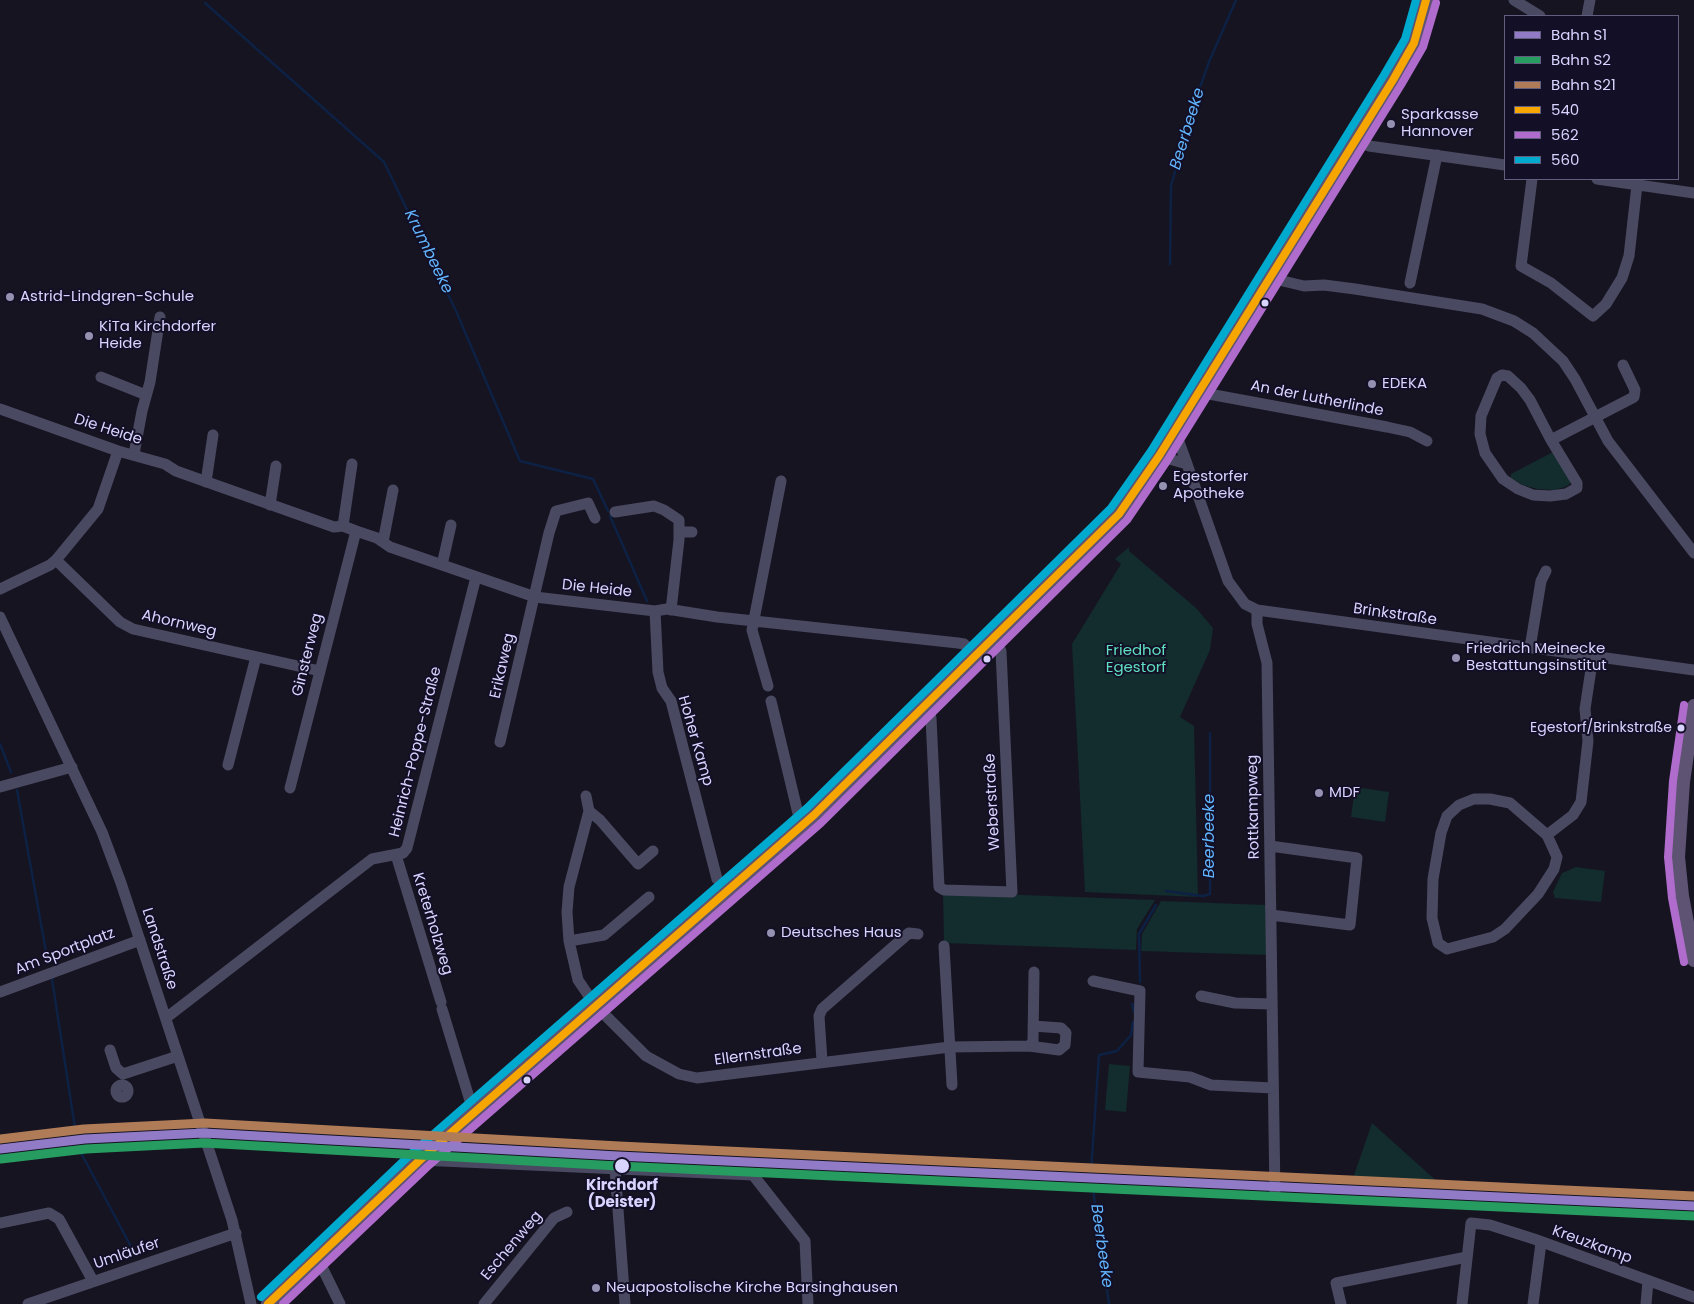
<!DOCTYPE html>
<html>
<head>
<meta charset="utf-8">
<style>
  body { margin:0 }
  #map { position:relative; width:1694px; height:1304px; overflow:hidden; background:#161421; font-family:Poppins,sans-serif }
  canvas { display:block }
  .legend { position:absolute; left:1504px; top:15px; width:175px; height:165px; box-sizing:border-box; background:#130f26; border:1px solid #625e7d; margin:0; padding:6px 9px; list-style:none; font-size:15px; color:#d9d4ff }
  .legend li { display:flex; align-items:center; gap:10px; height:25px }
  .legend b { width:25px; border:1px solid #625e7d }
</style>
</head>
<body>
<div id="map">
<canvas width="1694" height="1304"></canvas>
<ul class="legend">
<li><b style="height:6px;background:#917bc6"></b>Bahn S1</li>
<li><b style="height:6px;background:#279c60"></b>Bahn S2</li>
<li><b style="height:6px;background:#b07c57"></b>Bahn S21</li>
<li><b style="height:6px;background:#f7a600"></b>540</li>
<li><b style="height:6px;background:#b06ccc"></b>562</li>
<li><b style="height:6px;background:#00a9ce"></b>560</li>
</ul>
</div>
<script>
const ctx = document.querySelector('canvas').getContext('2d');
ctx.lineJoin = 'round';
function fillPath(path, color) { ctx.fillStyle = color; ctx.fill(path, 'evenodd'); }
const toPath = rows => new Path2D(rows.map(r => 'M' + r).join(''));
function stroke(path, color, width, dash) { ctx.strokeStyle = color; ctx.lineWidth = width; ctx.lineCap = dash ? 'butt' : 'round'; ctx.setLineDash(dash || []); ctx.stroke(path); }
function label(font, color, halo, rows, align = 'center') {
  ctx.font = font + ' Poppins,sans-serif'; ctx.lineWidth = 4; ctx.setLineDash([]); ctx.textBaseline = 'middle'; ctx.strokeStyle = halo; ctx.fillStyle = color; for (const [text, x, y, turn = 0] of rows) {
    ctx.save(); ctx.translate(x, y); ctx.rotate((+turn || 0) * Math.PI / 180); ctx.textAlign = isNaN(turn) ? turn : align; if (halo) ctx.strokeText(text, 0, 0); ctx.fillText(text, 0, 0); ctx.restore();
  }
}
const green = toPath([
  [1553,452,1571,480,1570,484,1565,487,1554,490,1537,489,1523,485,1511,478,1511,474],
  [1129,547,1129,551,1196,608,1213,628,1210,650,1180,717,1194,726,1198,897,1085,892,1072,644,1121,564,1115,559],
  [1355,787,1389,792,1385,822,1351,817],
  [1576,867,1605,871,1601,902,1555,898,1553,892,1562,873],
  [943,892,1155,900,1137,929,1136,950,944,943],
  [1161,901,1265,905,1268,907,1267,955,1141,951,1142,934],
  [1109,1064,1130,1066,1126,1112,1105,1110],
  [1372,1123,1440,1184,1434,1186,1352,1181]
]);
const stream = toPath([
  [205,3,384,162,456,311,520,461,593,479,608,511],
  [1170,264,1171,186,1192,110,1209,62,1236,0],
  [610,516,647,601],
  [0,744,11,772],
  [17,790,48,963],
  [1166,891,1203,896,1210,894,1210,733],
  [52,979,75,1128],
  [1140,982,1139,934,1156,905],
  [1132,1004,1134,1012],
  [80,1151,136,1256],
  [1091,1172,1099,1055,1117,1051,1131,1035,1133,1022],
  [1093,1189,1109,1304]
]);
const minor = toPath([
  [1514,0,1540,16],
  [1587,16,1590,0],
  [1356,140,1369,146,1505,165],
  [1532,179,1521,266,1551,283,1593,316,1606,304,1622,278,1629,256,1637,185],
  [1597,179,1694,193],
  [1271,275,1283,281,1304,286,1324,285,1355,289,1482,309,1514,321,1533,333,1563,361,1575,379,1608,441,1694,553],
  [1410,283,1437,155],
  [101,377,146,395],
  [1201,390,1209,394,1387,427,1410,432,1427,441],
  [0,409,118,451,165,464,176,471,334,527,343,526,356,531,377,538,390,547,535,597,655,611,667,609,717,617,958,643,964,644,976,656],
  [1175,431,1187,464],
  [1551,440,1530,400,1521,388,1508,376,1502,375,1497,378,1481,416,1480,434,1485,453,1503,479,1518,489,1533,495,1550,496,1566,494,1577,488,1577,483,1551,440,1634,397,1635,390,1623,365],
  [134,454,142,411,150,382,160,317],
  [1159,456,1187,464,1228,581,1245,604,1257,610,1694,670],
  [206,482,213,435],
  [270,505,276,466],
  [615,512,654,506,664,510,679,520,679,540,671,610],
  [343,526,352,464],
  [680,532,692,532],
  [383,542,393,490],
  [56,560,120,622,133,629,320,671],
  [442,565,451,525],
  [0,589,50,565,56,560,98,509,118,451],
  [1257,610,1257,624,1267,663,1275,1194],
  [655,611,658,672,662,688,671,701,717,879],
  [0,617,102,832,121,883,232,1220,251,1304],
  [1530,648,1541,581,1546,571],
  [768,686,752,630,781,481],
  [771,701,801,826],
  [926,705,931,718,939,887,944,890,1012,892,1001,651,994,638],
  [500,742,549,533,556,511,588,503,595,518],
  [228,765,256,657],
  [0,787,72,767],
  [290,788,356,531],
  [586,796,589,811,569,887,567,912,569,941,578,980,595,1005,646,1056,679,1074,697,1078,950,1047,1029,1046,1033,1042,1034,972],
  [589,811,600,820,638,864,653,851],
  [1547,835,1510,803,1490,799,1474,799,1459,805,1447,816,1441,833,1433,879,1432,918,1438,943,1447,949,1493,937,1505,929,1538,894,1554,869,1557,857,1547,835,1573,815,1581,802,1588,741,1585,709,1593,656],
  [1270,846,1357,858,1350,925,1271,915],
  [396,855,441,1002],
  [569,941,604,935,649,897],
  [944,946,952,1085],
  [1093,981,1140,991,1138,1072,1190,1077,1211,1085,1273,1088],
  [0,992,140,940],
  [1201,996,1235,1003,1272,1004],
  [442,1009,471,1104,476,1111],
  [166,1018,372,859,403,853,407,848,476,577],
  [1029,1046,1059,1050,1065,1045,1066,1033,1061,1028,1033,1026],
  [110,1050,116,1068,123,1074],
  [822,1061,819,1016,822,1009,909,933,918,934],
  [123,1074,178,1056],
  '116 1091a6 6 0 1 1 12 0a6 6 0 1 1-12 0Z',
  [420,1160,753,1175,805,1241,808,1304],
  [615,1169,625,1304],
  [0,1223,49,1213,59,1219,93,1281],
  [317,1257,340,1304],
  [28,1304,236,1233],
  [484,1304,554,1218,567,1212],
  [1341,1304,1336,1283,1467,1257],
  [1462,1304,1471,1223,1490,1225,1534,1239,1694,1297],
  [1533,1304,1541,1243],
  [1646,1304,1648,1281]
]);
const major = toPath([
  [1694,706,1683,782,1678,857,1682,896,1694,960],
  [268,1304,420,1160,814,815,1119,514,1159,456,1393,80,1414,43,1426,0]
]);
const bus1 = toPath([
  [268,1304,420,1160,814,815,1119,514,1159,456,1393,80,1414,43,1426,0]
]);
const bus2 = toPath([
  [1684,705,1673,781,1668,857,1672,898,1684,962],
  [283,1304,427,1167,821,823,1127,520,1167,461,1401,85,1423,47,1436,3]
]);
const bus3 = toPath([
  [261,1297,413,1152,807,808,1111,508,1151,451,1384,75,1405,39,1416,0]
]);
const rail1 = toPath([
  [0,1149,85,1139,204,1133,618,1156,1694,1206]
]);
const rail2 = toPath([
  [1,1159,86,1149,204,1143,618,1166,1694,1216]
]);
const rail3 = toPath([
  [0,1139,84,1129,205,1123,619,1146,1694,1196]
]);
const markers = [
  [1391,124,5,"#9591b1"],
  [10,297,5,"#9591b1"],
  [1265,303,4.5,"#d9d4ff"],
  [89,336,5,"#9591b1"],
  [1372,384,5,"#9591b1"],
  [1163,486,5,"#9591b1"],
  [1456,658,5,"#9591b1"],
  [987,659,4.5,"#d9d4ff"],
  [1681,728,4.5,"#d9d4ff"],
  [1319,793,5,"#9591b1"],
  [771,933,5,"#9591b1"],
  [527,1080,4.5,"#d9d4ff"],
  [622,1166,8,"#d9d4ff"],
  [596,1288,5,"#9591b1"]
];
const busNames = [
  ["Egestorf/Brinkstraße",1672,728]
];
const poiNames = [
  ["Sparkasse",1401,115],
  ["Hannover",1401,132],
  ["Astrid-Lindgren-Schule",20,297],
  ["KiTa Kirchdorfer",99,327],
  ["Heide",99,344],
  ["EDEKA",1382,384],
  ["Egestorfer",1173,477],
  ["Apotheke",1173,494],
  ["Friedrich Meinecke",1466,649],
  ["Bestattungsinstitut",1466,666],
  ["MDF",1329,793],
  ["Deutsches Haus",781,933],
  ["Neuapostolische Kirche Barsinghausen",606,1288]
];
const streetNames = [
  ["An der Lutherlinde",1317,399,11],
  ["Die Heide",108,430,18],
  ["Die Heide",597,589,6],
  ["Brinkstraße",1395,615,8],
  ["Ahornweg",179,624,13],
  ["Ginsterweg",308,655,-76],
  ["Erikaweg",503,666,-77],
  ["Hoher Kamp",695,741,74],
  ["Heinrich-Poppe-Straße",416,752,-76],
  ["Weberstraße",993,802,-93],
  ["Rottkampweg",1254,807,-91],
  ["Kreterholzweg",432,924,73],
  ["Landstraße",159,949,72],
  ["Am Sportplatz",65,952,-21],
  ["Ellernstraße",758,1055,-8],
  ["Kreuzkamp",1592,1245,20],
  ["Eschenweg",512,1246,-50],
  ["Umläufer",127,1254,-19]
];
const parkNames = [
  ["Friedhof",1136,651],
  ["Egestorf",1136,668]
];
const stopNames = [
  ["Kirchdorf",622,1186],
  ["(Deister)",622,1203]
];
const waterNames = [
  ["Beerbeeke",1188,129,-73],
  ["Krumbeeke",428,252,64],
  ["Beerbeeke",1210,836,-90],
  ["Beerbeeke",1101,1246,82]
];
fillPath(green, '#132c2d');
stroke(stream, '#0d2144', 2.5);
stroke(minor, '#4a4962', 11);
stroke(major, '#5e5373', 14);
stroke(bus1, '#f7a600', 8);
stroke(bus2, '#b06ccc', 8);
stroke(bus3, '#00a9ce', 8);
stroke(rail1, '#917bc6', 9);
stroke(rail2, '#279c60', 9);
stroke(rail3, '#b07c57', 9);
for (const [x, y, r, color] of markers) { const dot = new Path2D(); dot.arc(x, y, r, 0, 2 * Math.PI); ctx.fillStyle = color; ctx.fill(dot); stroke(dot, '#130f26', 2); }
label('14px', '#d9d4ff', '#130f26', busNames, 'right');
label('15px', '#d9d4ff', '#130f26', poiNames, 'left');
label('15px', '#d9d4ff', '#130f26', streetNames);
label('15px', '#5fe0c0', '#130f26', parkNames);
label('bold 15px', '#d9d4ff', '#130f26', stopNames);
label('italic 16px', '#62b6ff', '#130f26', waterNames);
</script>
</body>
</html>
